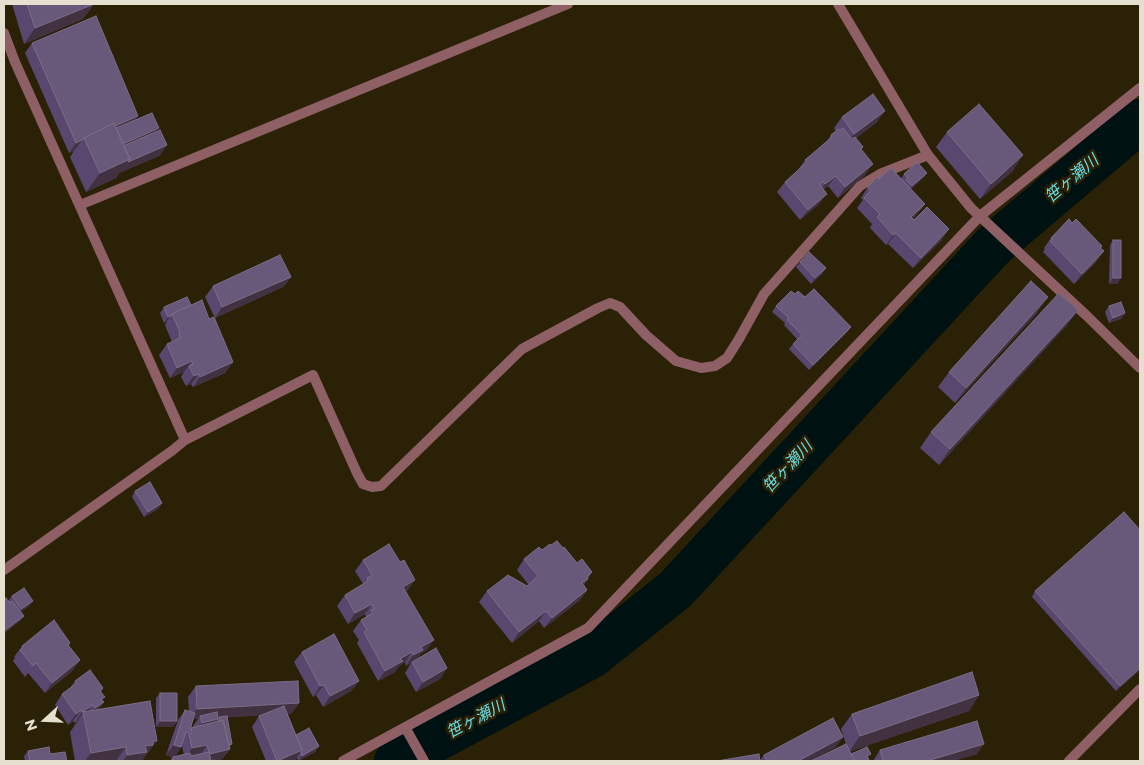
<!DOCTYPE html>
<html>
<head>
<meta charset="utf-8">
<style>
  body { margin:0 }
  #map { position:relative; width:1144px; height:765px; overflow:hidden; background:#2b2106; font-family:Montserrat,sans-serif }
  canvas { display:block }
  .frame { position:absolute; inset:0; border:5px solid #e4dfcf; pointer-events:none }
  .north { position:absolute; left:20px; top:695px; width:50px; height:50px; -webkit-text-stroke:4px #2b2106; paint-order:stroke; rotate:250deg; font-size:14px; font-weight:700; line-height:20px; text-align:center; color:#e4dfcf }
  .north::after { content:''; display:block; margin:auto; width:18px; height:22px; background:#e4dfcf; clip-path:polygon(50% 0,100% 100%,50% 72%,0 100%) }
</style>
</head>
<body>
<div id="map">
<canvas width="1144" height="765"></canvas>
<div class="frame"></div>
<div class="north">N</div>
</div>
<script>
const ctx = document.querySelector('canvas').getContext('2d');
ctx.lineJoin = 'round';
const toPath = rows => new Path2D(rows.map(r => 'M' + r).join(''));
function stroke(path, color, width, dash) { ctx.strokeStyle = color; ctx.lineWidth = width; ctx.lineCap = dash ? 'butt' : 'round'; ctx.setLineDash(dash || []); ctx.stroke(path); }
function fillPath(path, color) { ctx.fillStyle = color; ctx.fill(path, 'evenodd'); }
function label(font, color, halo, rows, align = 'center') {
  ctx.font = font + ' Montserrat,"Noto Sans JP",sans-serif'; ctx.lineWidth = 5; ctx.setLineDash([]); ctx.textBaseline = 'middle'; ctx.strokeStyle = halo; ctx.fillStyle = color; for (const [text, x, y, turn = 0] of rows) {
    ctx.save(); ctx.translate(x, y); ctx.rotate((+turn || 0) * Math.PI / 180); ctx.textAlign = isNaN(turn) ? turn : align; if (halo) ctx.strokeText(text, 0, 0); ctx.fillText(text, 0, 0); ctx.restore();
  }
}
const river = toPath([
  [396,761,592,656,675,590,995,244,1140,121]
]);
const street = toPath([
  [838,4,928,155,971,208,1087,316,1140,368],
  [4,33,15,62,185,440],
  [80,205,568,4],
  [4,570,173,450,185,440,313,375,357,473,363,484,372,487,381,486,522,349,598,308,610,303,620,307,646,335,676,361,701,368,715,366,727,358,739,339,764,294,860,186,880,174,928,155],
  [405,727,424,761],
  [343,761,588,628,980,216,1140,88],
  [1069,761,1140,689]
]);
const wall = toPath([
  [12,4,94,4,83,19,24,44],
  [32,43,135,120,156,131,167,145,159,156,120,172,116,178,86,192,70,157,74,151,69,153,25,53],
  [842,117,877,122,856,138,861,149,865,175,838,198,828,186,823,190,819,204,800,220,777,192,785,182,798,170,805,160,827,141,831,135,836,131,834,128],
  [947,132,1013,171,980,199,936,147],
  [927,173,923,178,911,189,925,204,913,219,942,240,913,268,888,244,886,245,870,228,872,224,857,208,863,200,861,198,868,187,879,179,901,179,904,174],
  [1072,223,1102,246,1101,249,1096,262,1074,284,1043,252,1045,249,1044,248,1051,238],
  [1113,240,1121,278,1117,284,1109,284,1110,245],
  [800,262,826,268,822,274,811,284,796,267],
  [291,277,283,287,215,318,205,297,213,286],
  [795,294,851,327,847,332,809,370,789,349,797,339,784,325,785,323,772,312,776,306],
  [191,305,209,319,233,362,225,373,193,387,191,384,186,386,181,377,184,372,170,378,159,355,167,344,172,342,165,325,167,321,164,323,160,313,164,307],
  [1109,306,1125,313,1121,319,1109,323,1105,312],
  [1078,310,1067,325,939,465,920,448,931,432],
  [1037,313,955,403,938,387,949,372],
  [135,491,162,503,158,509,144,517,132,497],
  [551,545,563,548,577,563,592,572,584,585,587,590,580,600,544,628,539,621,512,643,479,602,487,591,527,586,528,584,517,570,524,559],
  [363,560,408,590,406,591,427,650,421,653,417,659,447,668,440,679,416,692,405,673,411,663,406,666,405,662,399,666,395,672,378,681,357,643,359,640,353,631,361,620,366,617,365,614,348,624,337,606,345,595,363,584,355,571],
  [1035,591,1140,670,1116,691,1032,597],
  [12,596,29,606,21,612,24,616,20,621,4,599,8,601],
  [68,645,80,660,72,671,45,693,28,673,25,677,13,661,15,658,14,657,22,646],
  [302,652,359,681,351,691,323,707,316,695,313,697,294,662],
  [75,681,103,688,101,692,102,700,104,702,98,710,143,760,142,761,75,761,70,732,77,722,75,723,73,721,68,725,55,705,62,694,70,688],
  [196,686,299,703,291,714,287,714,296,735,319,746,315,752,298,761,297,758,294,761,266,761,252,727,259,716,262,715,227,717,230,749,222,759,215,761,170,761,172,757,166,755,178,720,185,710,189,711,188,697],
  [193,719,198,719,193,726,193,727,190,728],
  [182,746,184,755,175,756],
  [160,693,177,721,173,727,156,727,156,698],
  [979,695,969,711,850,751,851,754,868,758,811,761,846,744,841,729,852,714],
  [836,747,810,761,717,761,760,760,764,755],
  [880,750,977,754,953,761,873,761],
  [28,751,50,754,67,761,25,761,24,756]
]);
const shadedWall = toPath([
  [94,4,83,19,24,44,35,28],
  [885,111,877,122,846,145,854,134],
  [138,116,131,126,84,139],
  [159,128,151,139,123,151,119,145],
  [82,140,74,151,69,153,76,143],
  [167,145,159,156,120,173,128,162],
  [1023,155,1013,171,980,199,991,184],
  [130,159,116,178,86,192,100,173],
  [873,164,865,175,838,198,845,187],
  [927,173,923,178,908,192,912,186],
  [836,176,828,186,817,195,825,184],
  [827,194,819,204,800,220,808,210],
  [925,204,917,214,904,228,911,217],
  [949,229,942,240,913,268,921,258],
  [896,233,888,244,886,245,893,235],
  [1104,251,1096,262,1074,284,1082,274],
  [826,268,822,274,811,284,815,278],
  [291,277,283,287,215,318,222,307],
  [1113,278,1121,278,1117,284,1109,284],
  [1048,297,1037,313,955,403,966,388],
  [1078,310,1067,325,939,465,950,449],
  [1125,313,1121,319,1109,323,1113,318],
  [171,316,167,321,164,323,168,317],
  [851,327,847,332,809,370,813,365],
  [192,361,184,372,170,378,177,368],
  [233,362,225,373,193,387,200,377],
  [199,374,191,384,186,386,194,376],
  [162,503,158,509,144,517,148,512],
  [592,572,581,589,575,594,587,577],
  [415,580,408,590,395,597,403,587],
  [587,590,580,600,544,628,552,618],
  [33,601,29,606,18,614,21,609],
  [372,604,365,614,348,624,355,613],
  [546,611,539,621,512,643,519,632],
  [24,616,20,621,4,634,4,631],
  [434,640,427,650,421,653,416,661,412,662,411,663,406,666,413,655,421,647],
  [412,652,405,662,399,666,395,672,378,681,385,671,400,659],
  [80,660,72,671,45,693,52,683],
  [447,668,440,679,416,692,423,682],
  [1140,668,1140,670,1116,691,1120,686],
  [359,681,351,691,323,707,330,696],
  [324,685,316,695,313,697,320,686],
  [979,695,969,711,849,752,860,736],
  [105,697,98,706,104,702,96,712,88,719,101,699],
  [299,703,291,714,201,719,200,716,198,719,189,719,197,709],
  [93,705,85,716,83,712,77,722,75,723,82,712],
  [81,710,73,721,68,725,76,714],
  [218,719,211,729,194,733,202,723],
  [160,721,177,721,173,727,156,727],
  [843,737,836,747,810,761,798,761],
  [153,741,157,741,142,761,123,761,127,755],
  [232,744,222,759,215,761,204,761,210,754,225,745],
  [984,744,977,754,953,761,927,761],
  [174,745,181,747,174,758,166,755],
  [207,745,200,756,185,759,192,748],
  [319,746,315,752,298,761,302,756],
  [126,747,116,761,85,761,91,753],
  [302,750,295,761,277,761]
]);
const building = toPath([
  [27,4,94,4,35,28,27,4],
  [96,16,138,116,115,126,114,123,84,138,82,140,76,143,32,43,96,16],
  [873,94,885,111,854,134,842,117,873,94],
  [979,104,1023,155,991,184,947,132,979,104],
  [152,113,159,128,123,144,116,128,152,113],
  [114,123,130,159,100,173,84,138,114,123],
  [843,128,852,139,855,137,863,147,861,149,873,164,845,187,836,176,825,184,823,181,820,185,827,194,808,210,785,182,807,162,805,160,832,137,831,135,838,129,840,130,843,128],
  [160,130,167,145,128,162,130,159,123,146,160,130],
  [917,162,927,173,912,186,906,180,908,178,904,174,917,162],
  [891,168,925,204,911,217,914,220,927,207,949,229,921,258,896,233,893,235,877,217,880,214,864,198,871,191,868,187,877,177,879,179,891,168],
  [1069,219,1072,223,1076,219,1102,246,1100,248,1104,251,1082,274,1050,241,1052,239,1051,238,1069,219],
  [1113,240,1121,240,1121,278,1113,278,1113,240],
  [809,252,826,268,815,278,800,262,809,252],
  [280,255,291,277,222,307,213,286,280,255],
  [1031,281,1048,297,966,388,949,372,1031,281],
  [814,289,851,327,813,365,793,344,802,335,787,320,789,318,776,306,791,291,795,294,798,291,805,297,814,289],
  [1059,293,1078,310,950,449,931,432,1059,293],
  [187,297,191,305,172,314,171,316,168,317,164,307,187,297],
  [202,300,209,319,214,317,233,362,200,377,199,374,194,376,189,366,193,364,192,361,177,368,167,344,180,338,179,333,180,332,172,314,202,300],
  [1121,302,1125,313,1113,318,1109,306,1121,302],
  [150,482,162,503,148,512,135,491,150,482],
  [1124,512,1140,530,1140,668,1120,686,1035,591,1124,512],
  [557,541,563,548,564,547,577,563,582,559,592,572,587,577,588,579,582,583,587,590,552,618,546,611,519,632,487,591,508,575,527,586,538,576,524,559,539,547,542,550,550,544,551,545,557,541],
  [389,544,400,562,404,560,415,580,403,587,434,640,421,647,423,650,413,655,412,652,400,659,403,661,385,671,364,632,367,630,361,620,373,613,371,610,374,609,372,604,355,613,345,595,368,581,367,578,372,575,363,560,389,544],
  [24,588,33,601,21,609,12,596,24,588],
  [6,598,10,603,12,601,24,616,4,631,4,599,6,598],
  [54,620,70,643,68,645,80,660,52,683,36,663,33,666,20,650,23,648,22,646,54,620],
  [334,634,359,681,330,696,324,685,320,686,302,652,334,634],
  [436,648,447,668,423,682,412,662,436,648],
  [90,670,103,688,100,691,105,697,101,699,104,702,95,708,93,705,82,712,81,710,76,714,62,694,77,683,75,681,90,670],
  [972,672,979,695,860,736,852,714,972,672],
  [298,681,299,703,197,709,196,686,298,681],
  [160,693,177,693,177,721,160,721,160,693],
  [150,701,157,741,153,741,153,745,145,746,147,752,127,755,126,747,91,753,83,712,150,701],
  [284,706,302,750,277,761,259,716,284,706],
  [185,710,195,713,189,733,186,732,181,747,174,745,185,710],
  [217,712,218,719,202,723,200,716,217,712],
  [227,716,232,744,229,745,223,720,220,721,219,717,227,716],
  [833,718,843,737,798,761,767,761,764,755,833,718],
  [223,720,230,749,210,754,207,745,192,748,189,734,192,733,191,728,223,720],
  [977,721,984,744,927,761,883,761,880,750,977,721],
  [309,728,319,746,302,756,301,753,302,750,296,735,309,728],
  [846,744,855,761,811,761,846,744],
  [49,747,50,754,65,752,67,761,30,761,28,751,49,747],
  [867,747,871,754,867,756,869,760,865,761,855,761,851,754,867,747],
  [209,752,211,761,215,760,215,761,168,761,173,760,173,757,190,753,191,756,209,752],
  [759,754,760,761,717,761,759,754]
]);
const waterNames = [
  ["笹ヶ瀬川",1072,179,-40],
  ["笹ヶ瀬川",788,467,-47],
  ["笹ヶ瀬川",476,719,-28]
];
stroke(river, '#001112', 44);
stroke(street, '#8e6065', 10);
fillPath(wall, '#59476f');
fillPath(shadedWall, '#413141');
fillPath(building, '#68587a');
stroke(building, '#7c6d87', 1);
label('italic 16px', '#69dde3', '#2b2106', waterNames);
</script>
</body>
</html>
